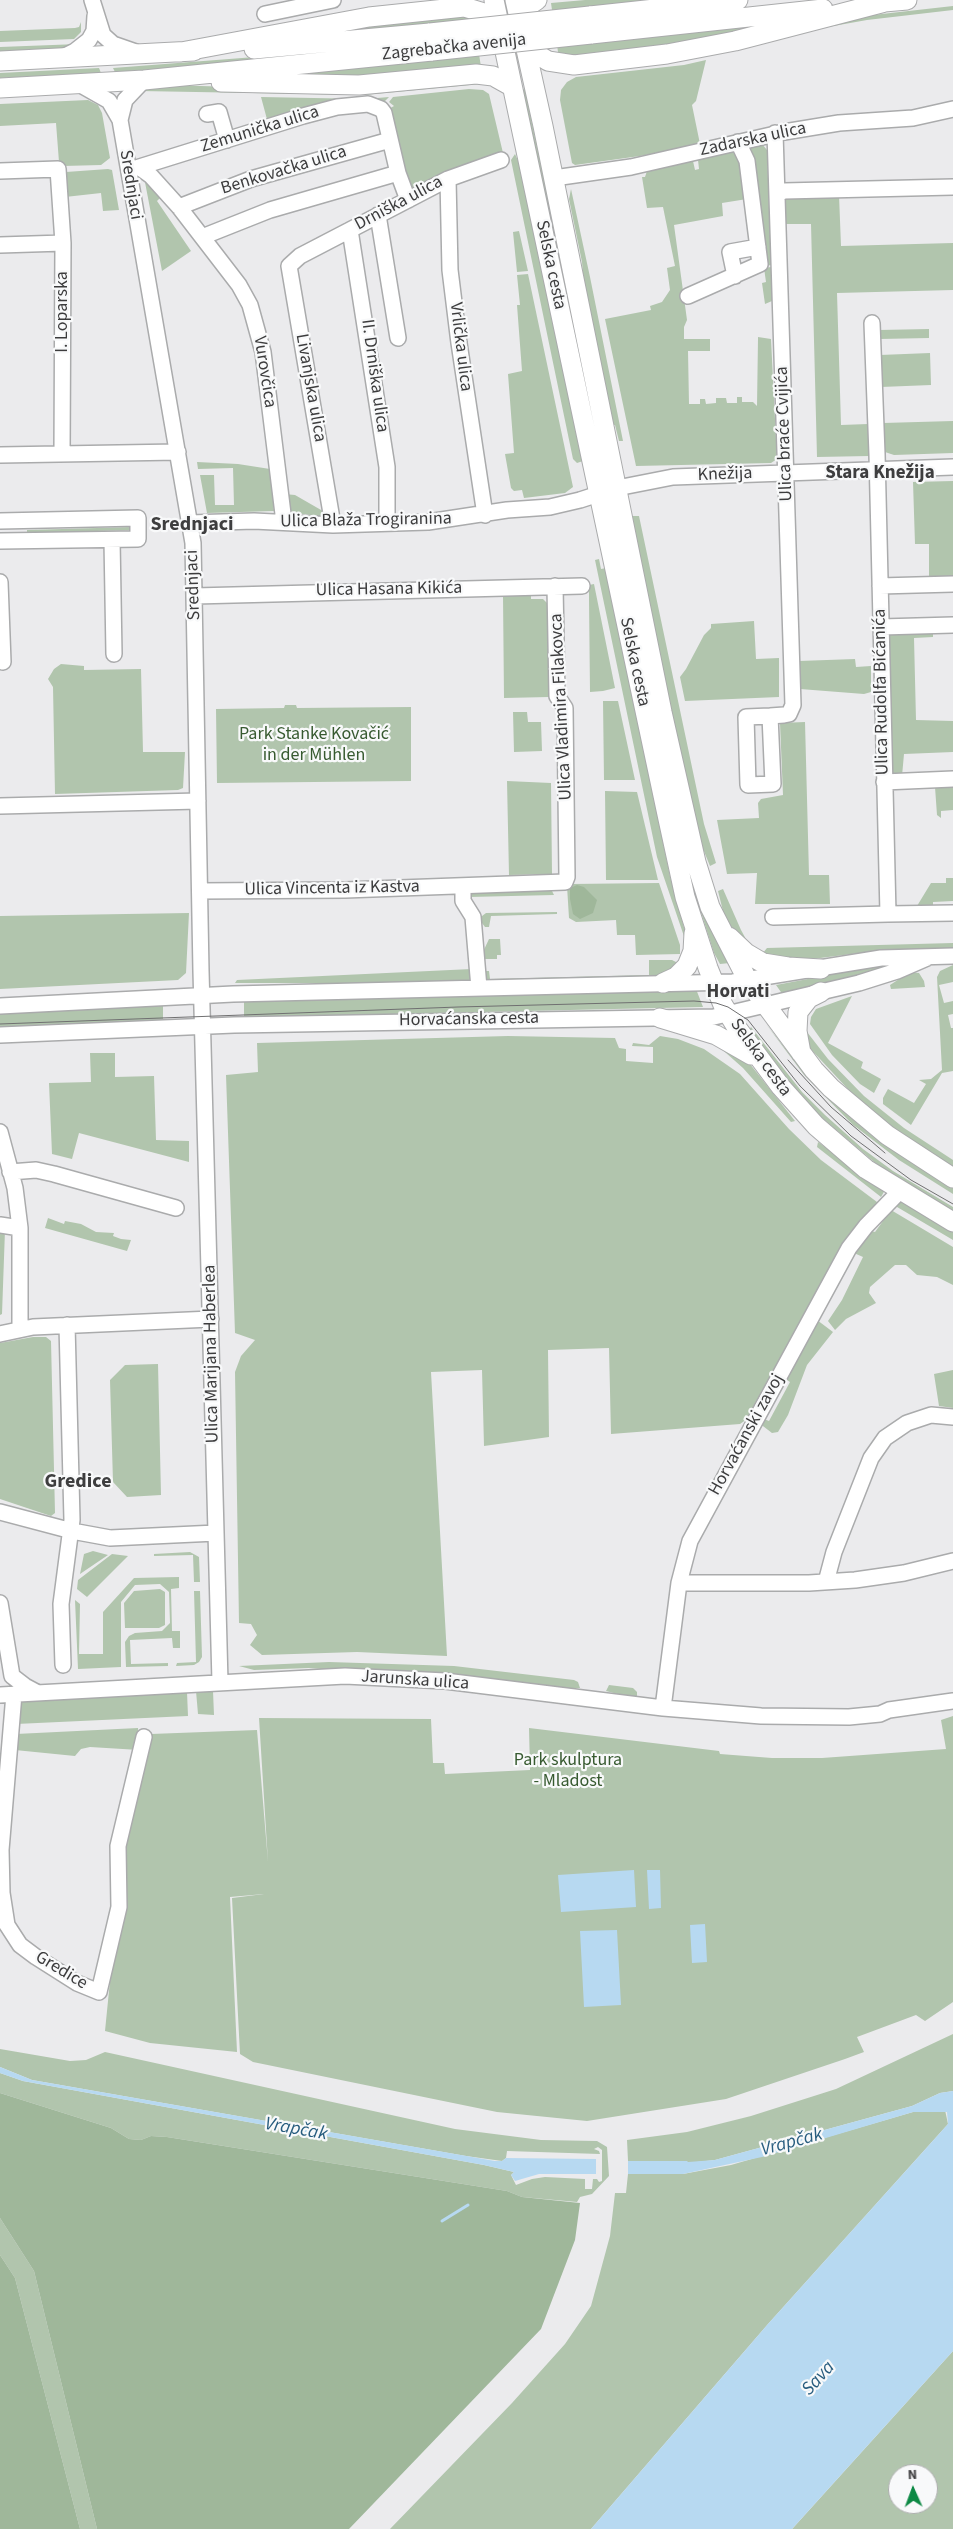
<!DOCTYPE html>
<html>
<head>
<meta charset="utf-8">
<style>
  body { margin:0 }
  #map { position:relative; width:953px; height:2529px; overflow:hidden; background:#ebebed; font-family:"Source Sans 3",sans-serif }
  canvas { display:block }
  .north { position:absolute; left:888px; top:2464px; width:50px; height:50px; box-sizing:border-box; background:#f8f9fa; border:1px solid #adadae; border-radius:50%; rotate:358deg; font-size:14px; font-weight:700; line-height:20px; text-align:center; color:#3c3c3d }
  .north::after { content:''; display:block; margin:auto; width:18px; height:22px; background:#0d8944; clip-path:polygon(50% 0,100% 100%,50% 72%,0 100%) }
</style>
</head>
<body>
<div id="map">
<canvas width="953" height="2529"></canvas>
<div class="north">N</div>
</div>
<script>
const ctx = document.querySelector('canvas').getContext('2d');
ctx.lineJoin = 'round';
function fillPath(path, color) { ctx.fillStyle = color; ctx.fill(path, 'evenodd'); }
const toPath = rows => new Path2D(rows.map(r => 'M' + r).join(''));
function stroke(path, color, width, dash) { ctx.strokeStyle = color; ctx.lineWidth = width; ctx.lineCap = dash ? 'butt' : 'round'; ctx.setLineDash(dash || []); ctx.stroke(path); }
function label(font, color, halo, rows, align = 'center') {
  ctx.font = font + ' "Source Sans 3",sans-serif'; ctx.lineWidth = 4.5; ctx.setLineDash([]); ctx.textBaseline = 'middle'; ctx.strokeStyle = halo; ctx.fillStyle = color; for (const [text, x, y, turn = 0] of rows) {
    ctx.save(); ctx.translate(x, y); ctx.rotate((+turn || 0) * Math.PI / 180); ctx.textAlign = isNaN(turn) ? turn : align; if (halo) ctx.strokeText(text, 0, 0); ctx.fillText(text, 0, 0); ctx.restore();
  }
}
const green = toPath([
  [585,0,678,0,552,10,551,3],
  [953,6,953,10,867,20,811,30,855,17],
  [460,12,475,19,272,40],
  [785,21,711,40,559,59,557,45],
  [81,22,81,32,74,39,0,42,0,31,75,28,79,27],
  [79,44,70,48,0,52,0,47],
  [479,54,481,67,394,78,239,77],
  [255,57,256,62,115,72,113,68],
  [706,60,696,101,692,105,700,144,640,156,575,165,572,163,560,100,561,90,567,82,576,77,684,65],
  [99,68,101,73,0,78,0,73],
  [483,79,480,84,364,95,140,91,168,85,332,90],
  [469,89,483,90,489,94,503,153,410,191,387,110,394,106,389,102,393,97],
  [523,89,525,90,603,460,599,460],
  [261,97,366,99,389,97,383,103,268,123],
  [88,100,98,105,102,113,110,158,101,165,63,166,59,162,56,123,0,126,0,104],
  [762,144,767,150,771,265,766,266,750,153,750,147],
  [730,151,737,155,741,162,747,199,722,203,723,216,674,225,687,320,684,327,684,339,710,339,710,351,688,351,689,404,700,404,700,399,705,399,706,404,716,403,716,398,726,398,727,403,737,403,737,397,742,397,742,402,753,402,757,406,758,339,758,337,771,339,777,459,771,463,636,466,605,319,651,310,650,306,662,302,670,290,667,268,675,266,663,207,647,208,642,177,645,177,647,171,693,161,695,170,699,169,698,160],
  [515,154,520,165,583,461,577,463,573,459,511,160],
  [108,169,112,170,119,210,103,211,101,193,65,197,66,172],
  [144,177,161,197,157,201,191,251,162,271],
  [571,189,590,277,623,441,619,441,615,425,611,425,585,296,582,262,569,199],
  [839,195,841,246,953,243,953,290,837,293,841,425,868,424,869,456,817,457,811,224,786,224,785,196],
  [519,231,528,271,517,272,513,232],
  [771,267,772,301,765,304,762,283,766,282,764,268],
  [528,274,573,487,565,493,524,498,522,490,514,491,511,488,505,454,514,453,508,374,522,371,517,305,520,305,517,275],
  [929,329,929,338,880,339,879,330],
  [930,353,931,385,881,387,880,355],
  [953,421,953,453,894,455,885,452,883,423],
  [197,462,238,464,270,469,274,511,207,513,200,475,214,475,215,505,234,505,233,468,198,469],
  [953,481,953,579,929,579,929,544,915,544,913,482],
  [284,494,295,495,328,514,325,517,288,512],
  [630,516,639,516,704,824,716,863,710,866,699,839],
  [615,520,730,963,720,964,714,953,688,872],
  [132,527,132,530,27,533,27,530],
  [599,559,601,569,606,568,670,876,688,942,688,948,657,857,595,560],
  [594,584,615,688,603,691,590,692,589,599,589,585],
  [503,596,531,596,531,599,543,599,547,603,549,697,504,698],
  [754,621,756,659,779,658,779,697,685,701,680,677,686,669,704,635,711,628,711,624],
  [933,630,933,637,914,638,916,720,953,721,953,752,904,754,902,776,890,774,887,632],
  [855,659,856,667,871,666,871,692,864,694,800,689,799,661],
  [61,664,84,666,84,670,141,669,143,752,185,752,183,788,178,790,55,794,53,687,48,679,54,669],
  [603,701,618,701,635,780,604,780],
  [285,705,296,705,297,708,411,707,411,781,217,783,216,709,284,708],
  [513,712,527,712,528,722,541,722,542,751,514,752],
  [805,722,809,875,829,875,830,904,755,904,757,873,727,874,717,820,759,818,758,803,761,799,783,795,780,723],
  [507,781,551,783,552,874,509,875],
  [953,783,953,810,941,811,941,818,937,815,935,787],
  [605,791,637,792,658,880,606,880],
  [946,878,953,878,953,901,933,902,933,910,917,906,931,883,946,883],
  [659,883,680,945,680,954,636,955,635,935,617,935,616,920,576,922,569,918,567,886,570,884],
  [723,889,741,930,753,952,745,947,725,919,718,891],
  [476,891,552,891,554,895,469,897,470,894],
  [557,912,557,914,491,916,489,927,485,927,482,923,482,916,486,913],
  [189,913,186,973,178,980,0,989,0,916],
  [489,939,500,939,501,955,497,955,497,959,483,959,482,954],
  [953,943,953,948,875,951,789,962,762,954,767,948],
  [649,960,672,960,678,963,667,977,486,981,484,971,489,971,490,979,649,975],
  [953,965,953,982,939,985,944,1003,953,1001,953,1014,948,1015,951,1028,953,1028,953,1071,942,1073,911,1125,883,1104,883,1098,888,1089,914,1103,926,1084,919,1080,931,1079,942,1070,937,977,940,971],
  [877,966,881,967,880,970,783,995,776,985],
  [472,969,476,978,468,983,235,983,237,980],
  [910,972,919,973,924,981,925,987,891,989,890,985],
  [696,989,703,1007,393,1014,244,1020,244,1002],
  [852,996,828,1043,863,1062,861,1068,881,1079,874,1093,860,1084,832,1055,810,1024,811,1017,816,1009],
  [163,1006,163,1022,0,1029,0,1012],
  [800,1023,828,1059,864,1096,904,1128,953,1160,953,1169,901,1136,859,1101,806,1044],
  [766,1024,806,1075,831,1101,858,1122,953,1187,953,1194,899,1160,852,1124,804,1075],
  [751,1027,802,1092,825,1115,863,1149,893,1171,953,1207,953,1212,886,1172,809,1107,749,1030],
  [508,1036,615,1038,619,1048,626,1049,626,1061,653,1063,653,1047,632,1046,633,1043,649,1045,660,1036,678,1039,704,1049,740,1074,789,1129,821,1160,877,1202,876,1208,865,1216,848,1236,747,1419,740,1424,611,1434,609,1348,548,1350,549,1437,484,1446,482,1370,431,1372,447,1656,357,1652,262,1655,250,1645,257,1635,251,1624,239,1623,235,1372,241,1356,255,1340,235,1333,226,1075,258,1072,257,1043],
  [717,1045,750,1064,795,1121,791,1122,743,1068],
  [90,1053,115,1053,115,1077,154,1076,156,1140,189,1141,189,1162,79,1133,72,1159,52,1154,49,1083,91,1082],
  [818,1142,885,1190,881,1197,817,1147],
  [896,1197,953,1231,953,1240,892,1204],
  [891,1210,953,1247,953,1285,937,1277,917,1275,906,1265,895,1265,870,1287,869,1293,876,1303,846,1319,835,1330,828,1321,842,1300,863,1257,854,1253,871,1231,875,1232],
  [48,1218,64,1224,65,1221,81,1224,96,1232,114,1233,113,1236,121,1239,131,1240,127,1251,45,1228],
  [0,1229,5,1230,2,1314,0,1315],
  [817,1320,833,1332,807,1365,788,1415,778,1432,772,1433,759,1423,764,1419,769,1421,790,1382,784,1378],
  [33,1337,46,1337,51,1341,55,1513,51,1516,0,1499,0,1343],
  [158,1364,161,1495,127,1497,113,1482,110,1380,125,1365],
  [953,1370,953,1408,939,1406,934,1374],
  [93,1551,108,1555,80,1574,84,1554],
  [190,1552,199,1557,200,1582,194,1582,193,1555,154,1556,154,1554],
  [112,1554,128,1556,87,1597,77,1589,78,1580],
  [179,1577,179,1588,171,1589,172,1631,180,1631,180,1648,173,1648,172,1638,130,1640,131,1664,168,1663,168,1666,126,1667,125,1642,129,1636,135,1633,162,1631,170,1623,169,1592,160,1584,135,1585,121,1602,121,1667,78,1669,75,1600,80,1604,79,1654,103,1654,103,1612,134,1578],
  [160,1589,165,1592,165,1625,159,1628,125,1628,124,1603,134,1591],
  [194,1591,200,1591,202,1657,199,1662,194,1665,176,1666,177,1663,196,1662],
  [329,1662,454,1666,574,1680,578,1682,580,1688,556,1689,309,1668,254,1670,239,1666],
  [609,1685,633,1688,637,1692,637,1699,606,1691],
  [196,1691,213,1691,214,1715,198,1714],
  [187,1692,188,1716,16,1724,21,1700],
  [953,1716,953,2002,925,2021,916,2015,857,2037,864,2052,845,2059,726,2099,587,2121,497,2112,253,2062,240,2054,232,1898,264,1894,230,1897,237,2052,150,2043,105,2031,110,1981,107,1980,121,1919,127,1829,151,1734,257,1730,268,1862,259,1718,431,1719,433,1763,444,1763,445,1774,530,1770,529,1728,719,1751,720,1754,772,1758,822,1758,946,1749,941,1720],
  [138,1728,139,1750,90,1747,81,1749,75,1756,15,1750,16,1734],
  [953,2034,953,2091,940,2093,912,2106,715,2160,688,2163,628,2161,627,2140,687,2132,751,2116,836,2089],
  [0,2049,70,2061,86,2060,105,2052,455,2129,541,2140,597,2141,607,2147,609,2176,592,2194,580,2197,577,2202,522,2197,507,2191,167,2137,151,2136,141,2140,129,2139,111,2128,0,2093,0,2073,23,2081,484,2165,514,2172,511,2175,516,2185,532,2179,545,2177,585,2179,585,2189,592,2189,593,2179,597,2179,599,2182,602,2181,602,2150,598,2147,594,2149,599,2151,600,2154,507,2151,506,2158,502,2161,466,2156,32,2080,0,2067],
  [935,2110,945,2110,948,2124,768,2324,591,2529,390,2529,512,2403,565,2344,591,2306,610,2236,615,2193,626,2193,628,2174,683,2174,731,2165,913,2112],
  [0,2218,34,2271,97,2529,80,2529,15,2278,0,2255],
  [953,2351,953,2529,792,2529,793,2528],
  [898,2474,928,2474,928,2504,898,2504]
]);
const forest = toPath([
  [577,885,584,887,597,900,593,913,580,919,573,914,570,899,570,888],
  [0,2093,111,2128,129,2139,141,2140,151,2136,167,2137,507,2191,522,2197,580,2203,575,2240,541,2329,349,2529,97,2529,34,2271,0,2218],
  [0,2255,15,2278,80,2529,0,2529]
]);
const water = toPath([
  [634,1870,636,1907,561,1912,558,1875],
  [647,1870,660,1870,661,1908,649,1909],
  [705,1924,707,1962,692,1963,690,1925],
  [617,1930,621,2005,584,2007,580,1931],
  [0,2067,32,2080,495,2161,502,2161,506,2158,596,2159,596,2174,539,2174,515,2181,511,2175,514,2172,484,2165,23,2081,0,2073],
  [953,2091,953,2351,792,2529,591,2529,768,2324,948,2124,947,2112,913,2112,762,2157,683,2174,628,2174,628,2161,687,2161,688,2162,715,2160,912,2106,940,2093]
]);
const stream = toPath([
  [442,2221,468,2205]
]);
const minor = toPath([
  [92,0,103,35,113,44,136,52],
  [265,14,333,0],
  [63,57,75,51,89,40,94,31,95,16],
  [79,84,109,101,120,120,193,543,201,971,220,1682],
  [207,114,219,112,227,140],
  [120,120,125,100,144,80],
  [140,168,151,176,179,207,239,285,250,305,263,352,284,522],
  [133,169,303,116,337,107,368,104,381,109,384,113,398,173,408,200],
  [0,171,58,169,63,243,62,454],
  [554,178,631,167,784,132,839,123,913,118,953,109],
  [448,179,450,270,459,343,485,515],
  [777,194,784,191,953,187],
  [179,207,251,179,390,140],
  [378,215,398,338],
  [350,230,387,467,387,523],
  [202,237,270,210,398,173],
  [0,245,63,243],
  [735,276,730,252,758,247],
  [688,296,760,264,747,161,738,142],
  [0,455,178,452],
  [0,521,138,518,138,539,0,541],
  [190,523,254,521,333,525,428,522,507,510,550,507,580,500,617,488,673,477,953,467],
  [333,525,289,266,300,256,448,179,501,160],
  [112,540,114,654],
  [0,582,3,662],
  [880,586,953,584],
  [195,596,582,586],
  [881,627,953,625],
  [770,716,773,784,748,785,746,717,770,716,784,715,789,714,793,705,775,133],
  [884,782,953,779],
  [0,806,198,801],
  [463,886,463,901,473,917,479,988],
  [200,891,345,890,565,882,567,877,565,708,557,696,555,586],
  [888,914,953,913],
  [773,917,888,914,877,454,872,323],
  [0,1006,233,994,733,982,881,958,953,956],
  [0,1035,234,1025,714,1017,859,983,897,971,927,958],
  [0,1132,15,1188,20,1228,20,1329],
  [10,1172,36,1170,54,1174,176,1208],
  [0,1225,20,1228],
  [0,1334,33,1327,211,1319],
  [0,1512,72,1531,110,1538,216,1533],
  [826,1582,834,1552,871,1458,885,1438,907,1423,931,1415,953,1417],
  [679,1583,809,1583,855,1580,904,1573,953,1561],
  [0,1603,12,1676,25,1686,38,1693],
  [63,1665,61,1604,72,1520,67,1325],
  [14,1694,1,1850,2,1893,7,1925,20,1945,36,1957,77,1983,99,1992,119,1907,118,1846,144,1737],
  [0,1695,345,1676,445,1681,663,1708,761,1716,849,1717,880,1714,889,1710,953,1701],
  [663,1708,679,1583,690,1541,849,1248,866,1226,900,1191]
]);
const major = toPath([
  [494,0,668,819,685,897,708,968,723,1005,737,1028,781,1087,816,1126,866,1169,953,1222],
  [515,0,543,126,662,712,696,862,710,907,748,981,814,1070,831,1088,887,1135,953,1178],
  [873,3,907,0],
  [590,16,738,0],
  [515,26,527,7,537,0],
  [591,34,823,9],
  [254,49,430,33],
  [181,52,369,17,464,7,491,15,524,46,548,61,574,65,667,54,735,41,885,2],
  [0,61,194,51],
  [221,82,359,85,476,74,493,76,511,86],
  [0,88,144,80,432,51],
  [729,937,746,953,763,963,788,967,821,969],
  [663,983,676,977,687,966,693,951,694,933],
  [660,1018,716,1035,751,1055],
  [801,1053,797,1031,798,1012,809,998,821,992]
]);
const tram = toPath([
  [0,1024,458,1007,694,1001,716,1003,728,1007,748,1020,800,1086,851,1136,911,1180,953,1204],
  [788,1060,831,1107,885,1153]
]);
const majorBridge = toPath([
  [430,33,590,16],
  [432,51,591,34]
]);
const streetNames = [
  ["Zagrebačka avenija",454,48,-6],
  ["Zemunička ulica",260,130,-17],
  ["Zadarska ulica",753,140,-12],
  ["Benkovačka ulica",284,171,-17],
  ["Srednjaci",130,185,81],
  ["Drniška ulica",399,204,-28],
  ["Selska cesta",550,265,78],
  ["I. Loparska",63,312,-90],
  ["Vrlička ulica",460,347,83],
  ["Vurovčica",264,372,81],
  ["II. Drniška ulica",374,376,82],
  ["Livanjska ulica",310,388,80],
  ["Ulica braće Cvijića",785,434,-92],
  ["Knežija",725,475,-2],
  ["Ulica Blaža Trogiranina",366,521,-1],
  ["Srednjaci",194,585,-92],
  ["Ulica Hasana Kikića",389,590,-1],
  ["Selska cesta",634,662,78],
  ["Ulica Rudolfa Bićanića",882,692,-91],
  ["Ulica Vladimira Filakovca",562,707,-93],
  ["Ulica Vincenta iz Kastva",332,889,-1],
  ["Horvaćanska cesta",469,1020,-1],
  ["Selska cesta",760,1058,54],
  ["Ulica Marijana Haberlea",212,1354,-91],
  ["Horvaćanski zavoj",747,1435,-61],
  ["Jarunska ulica",415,1681,4],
  ["Gredice",61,1971,31]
];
const parkNames = [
  ["Park Stanke Kovačić",314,735],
  ["in der Mühlen",314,756],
  ["Park skulptura",568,1761],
  ["- Mladost",568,1782]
];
const neighbourhoodNames = [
  ["Stara Knežija",880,474],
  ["Horvati",738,993]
];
const waterNames = [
  ["Vrapčak",296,2130,10],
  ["Vrapčak",792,2143,-15],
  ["Sava",819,2379,-48]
];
const quarterNames = [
  ["Srednjaci",192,526],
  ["Gredice",78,1483]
];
fillPath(green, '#b1c5ad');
fillPath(forest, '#9fb79a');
fillPath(water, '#b7d9f1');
stroke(stream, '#b7d9f1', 3);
stroke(minor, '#aaabac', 18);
stroke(major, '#aaabac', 21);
stroke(minor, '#fff', 15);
stroke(major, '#fff', 19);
stroke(tram, '#707071', 1);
stroke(majorBridge, '#aaabac', 21, []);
stroke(majorBridge, '#fff', 19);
label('18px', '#3c3c3d', '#f8f9fa', streetNames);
label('18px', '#375a30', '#f8f9fa', parkNames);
label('bold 19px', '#3e3e3f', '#f8f9fa', neighbourhoodNames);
label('italic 19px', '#285d7f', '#f8f9fa', waterNames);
label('bold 20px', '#3e3e3f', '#f8f9fa', quarterNames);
</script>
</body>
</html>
